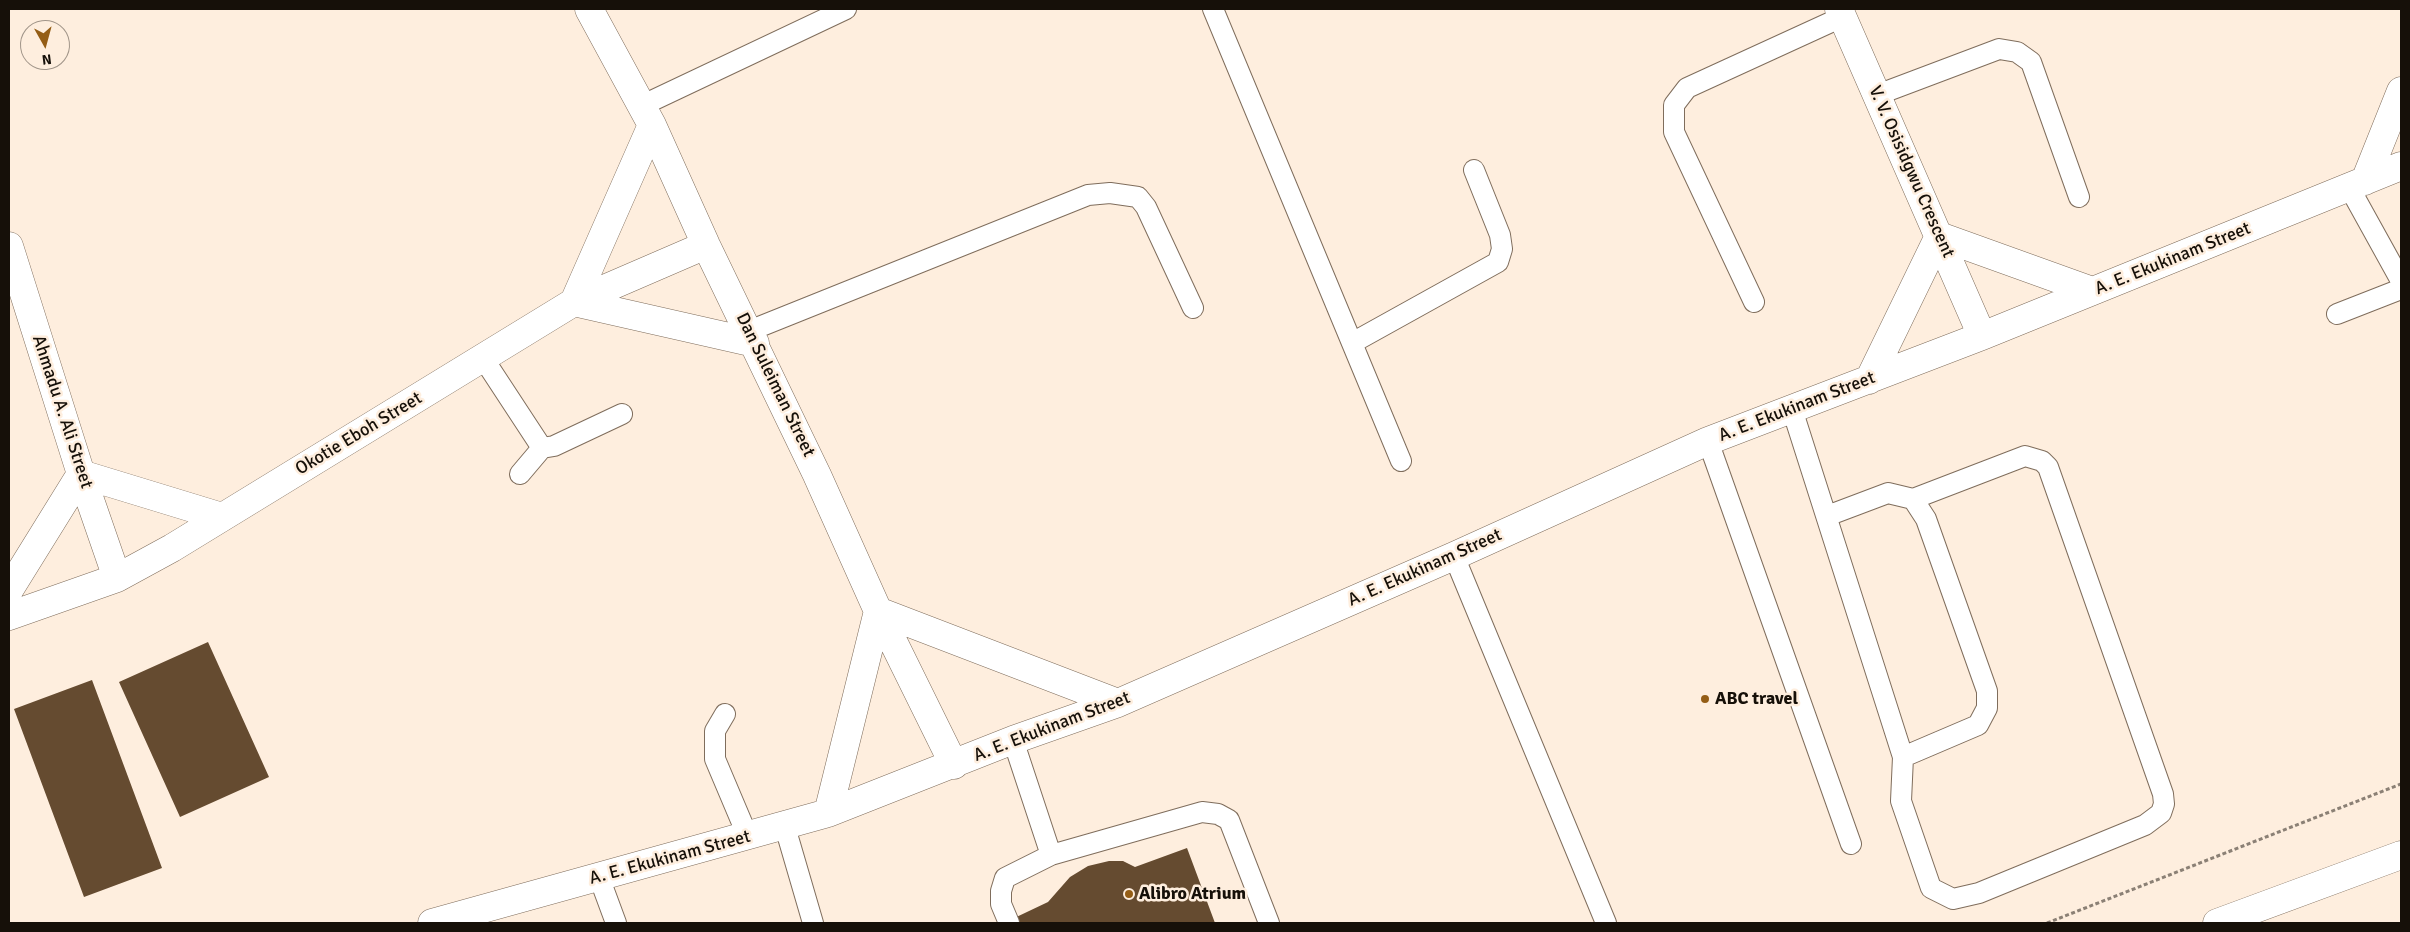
<!DOCTYPE html>
<html>
<head>
<meta charset="utf-8">
<style>
  body { margin:0 }
  #map { position:relative; width:2410px; height:932px; overflow:hidden; background:#feeede; font-family:Signika,sans-serif }
  canvas { display:block }
  .frame { position:absolute; inset:0; border:10px solid #161009; pointer-events:none }
  .north { position:absolute; left:20px; top:20px; width:50px; height:50px; box-sizing:border-box; background:#feeede; border:1px solid #a19589; border-radius:50%; rotate:173deg; font-size:14px; font-weight:700; line-height:20px; text-align:center; color:#161009 }
  .north::after { content:''; display:block; margin:auto; width:18px; height:22px; background:#945d15; clip-path:polygon(50% 0,100% 100%,50% 72%,0 100%) }
</style>
</head>
<body>
<div id="map">
<canvas width="2410" height="932"></canvas>
<div class="frame"></div>
<div class="north">N</div>
</div>
<script>
const ctx = document.querySelector('canvas').getContext('2d');
ctx.lineJoin = 'round';
function fillPath(path, color) { ctx.fillStyle = color; ctx.fill(path, 'evenodd'); }
const toPath = rows => new Path2D(rows.map(r => 'M' + r).join(''));
function stroke(path, color, width, dash) { ctx.strokeStyle = color; ctx.lineWidth = width; ctx.lineCap = dash ? 'butt' : 'round'; ctx.setLineDash(dash || []); ctx.stroke(path); }
function label(font, color, halo, rows, align = 'center') {
  ctx.font = font + ' Signika,sans-serif'; ctx.lineWidth = 5; ctx.setLineDash([]); ctx.textBaseline = 'middle'; ctx.strokeStyle = halo; ctx.fillStyle = color; for (const [text, x, y, turn = 0] of rows) {
    ctx.save(); ctx.translate(x, y); ctx.rotate((+turn || 0) * Math.PI / 180); ctx.textAlign = isNaN(turn) ? turn : align; if (halo) ctx.strokeText(text, 0, 0); ctx.fillText(text, 0, 0); ctx.restore();
  }
}
const building = toPath([
  [208,642,269,777,180,817,119,682],
  [92,680,162,868,84,897,14,709],
  [1187,848,1215,923,1009,923,1008,921,1048,902,1070,877,1088,866,1109,861,1123,861,1135,867]
]);
const path = toPath([
  [2047,923,2401,784]
]);
const lane = toPath([
  [1213,9,1401,461],
  [1877,95,1999,49,2017,52,2031,62,2079,197],
  [641,106,846,9],
  [2349,187,2401,281],
  [1754,302,1674,132,1674,105,1687,88,1842,17],
  [2337,314,2401,289],
  [749,331,1088,195,1110,193,1138,197,1146,207,1193,308],
  [1352,343,1498,262,1502,249,1500,235,1474,170],
  [483,358,542,448,554,446,622,414],
  [1792,409,1903,757,1901,801,1931,888,1953,899,1979,893,2145,825,2161,813,2164,804,2163,794,2048,467,2042,461,2025,456,1913,499],
  [1708,441,1851,844],
  [520,474,542,448],
  [1827,516,1888,493,1913,499,1926,519,1987,691,1987,708,1978,725,1903,757],
  [1454,556,1606,923],
  [725,714,715,731,715,759,748,837],
  [785,827,813,923],
  [1051,855,1202,812,1218,814,1229,820,1269,923],
  [599,877,616,923],
  [1009,923,1001,904,1001,891,1005,878,1051,855,1013,740]
]);
const street = toPath([
  [589,9,652,125,706,245,817,475,878,611,954,765],
  [1839,9,1982,336],
  [652,125,574,302,755,343],
  [2365,181,2401,91],
  [9,246,81,474,117,578],
  [1869,380,1939,236,2092,291],
  [9,590,81,474,222,517],
  [9,616,117,578,172,548,574,302,706,245],
  [828,813,878,611,1118,703],
  [432,923,828,813,1013,740,1118,703,1454,556,1708,441,1982,336,2401,166]
]);
const secondary = toPath([
  [2217,923,2401,855]
]);
const markers = [
  [1705,699,5,"#945d15"],
  [1129,894,5,"#945d15"]
];
const streetNames = [
  ["V. V. Osisidgwu Crescent",1911,172,66],
  ["A. E. Ekukinam Street",2173,259,-22],
  ["Dan Suleiman Street",775,385,64],
  ["A. E. Ekukinam Street",1797,407,-21],
  ["Ahmadu A. Ali Street",62,412,72],
  ["Okotie Eboh Street",359,434,-31],
  ["A. E. Ekukinam Street",1425,568,-24],
  ["A. E. Ekukinam Street",1052,727,-21],
  ["A. E. Ekukinam Street",670,858,-15]
];
const poiNames = [
  ["ABC travel",1715,699],
  ["Alibro Atrium",1139,894]
];
fillPath(building, '#654b30');
stroke(lane, '#7f6d5c', 22);
stroke(street, '#7f6d5c', 29);
stroke(secondary, '#7f6d5c', 29);
stroke(path, '#8b8075', 3, [4, 2.5]);
stroke(lane, '#fff', 20);
stroke(street, '#fff', 28);
stroke(secondary, '#fff', 28);
for (const [x, y, r, color] of markers) { const dot = new Path2D(); dot.arc(x, y, r, 0, 2 * Math.PI); ctx.fillStyle = color; ctx.fill(dot); stroke(dot, '#feeede', 2); }
label('18px', '#161009', '#feeede', streetNames);
label('bold 18px', '#161009', '#feeede', poiNames, 'left');
</script>
</body>
</html>
